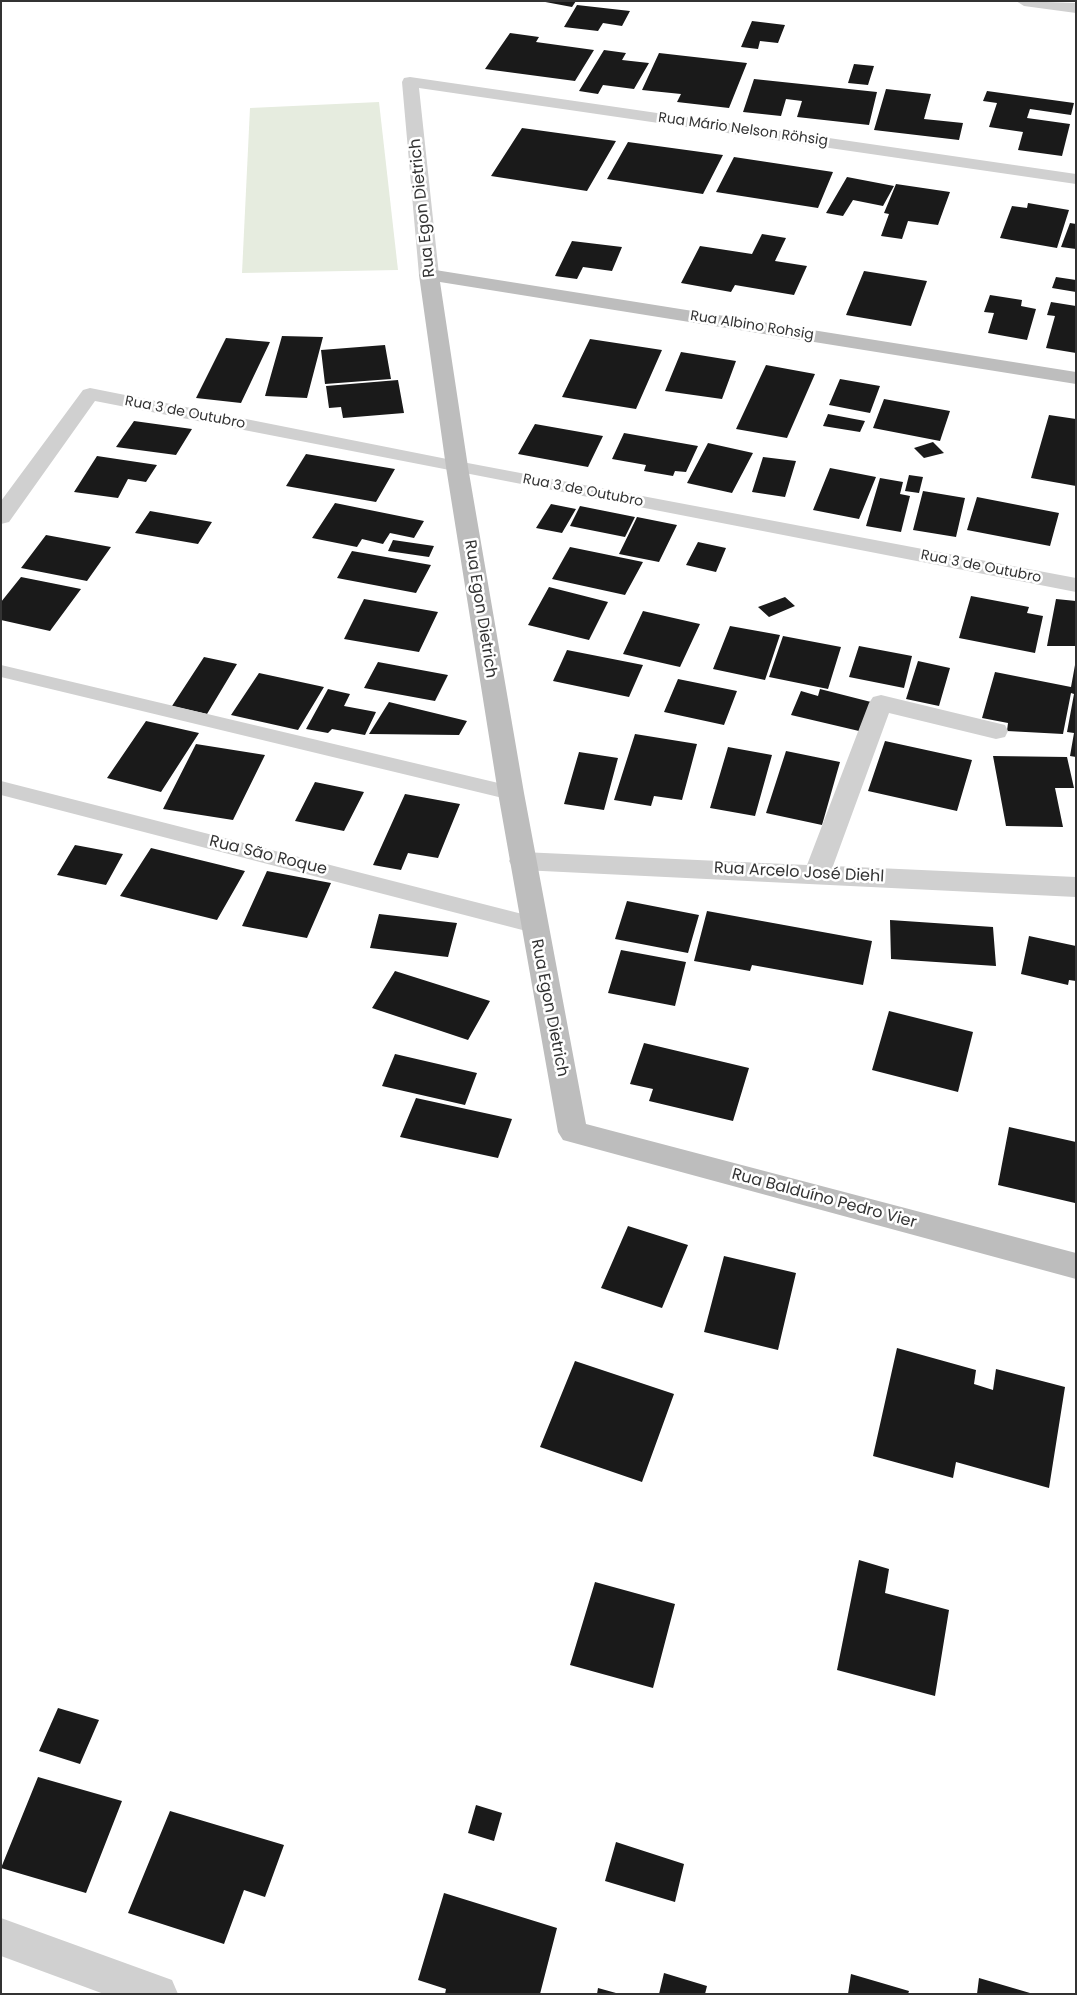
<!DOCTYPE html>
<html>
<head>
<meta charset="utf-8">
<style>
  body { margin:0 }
  #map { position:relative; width:1077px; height:1995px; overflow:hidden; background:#fff; font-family:Poppins,sans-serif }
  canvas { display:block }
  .frame { position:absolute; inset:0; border:2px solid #333; pointer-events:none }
</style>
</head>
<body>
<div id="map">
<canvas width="1077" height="1995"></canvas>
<div class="frame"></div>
</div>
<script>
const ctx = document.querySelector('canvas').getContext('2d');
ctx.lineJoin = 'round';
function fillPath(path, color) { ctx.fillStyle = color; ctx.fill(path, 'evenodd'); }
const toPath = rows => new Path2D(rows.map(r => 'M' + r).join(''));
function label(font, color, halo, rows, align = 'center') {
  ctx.font = font + ' Poppins,sans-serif'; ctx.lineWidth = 5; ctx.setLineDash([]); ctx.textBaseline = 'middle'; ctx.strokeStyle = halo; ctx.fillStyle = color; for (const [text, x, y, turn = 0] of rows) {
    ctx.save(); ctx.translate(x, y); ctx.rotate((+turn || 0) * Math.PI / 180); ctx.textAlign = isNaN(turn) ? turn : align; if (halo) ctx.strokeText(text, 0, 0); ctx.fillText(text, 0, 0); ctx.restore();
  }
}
const green = toPath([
  [379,102,398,270,242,273,250,108]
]);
const building = toPath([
  [540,1,576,1,572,7],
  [577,5,630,11,622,26,603,23,598,31,564,27],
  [752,21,785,25,778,43,760,41,758,49,741,47],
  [510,33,539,37,536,42,594,50,575,81,485,69],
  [604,50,626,53,622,60,649,63,634,89,603,85,598,94,579,91],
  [659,53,747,63,729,108,677,102,681,94,642,90],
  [854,64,874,66,868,85,848,83],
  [754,79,877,92,869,125,797,117,802,101,786,99,781,116,743,112],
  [886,89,931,94,924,119,963,123,959,140,874,130],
  [987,91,1074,103,1071,115,1030,109,1027,118,1070,124,1062,156,1018,150,1023,132,989,127,997,103,983,101],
  [522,128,616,141,587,191,491,176],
  [628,142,723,155,703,194,607,179],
  [734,157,833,172,818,208,716,192],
  [847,177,894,186,883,206,853,200,843,216,826,213],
  [896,184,950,192,938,225,908,221,902,239,881,236,889,214,884,213],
  [1028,203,1069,210,1057,248,1000,238,1012,206,1027,208],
  [1070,223,1076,224,1076,249,1061,247],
  [762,234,786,238,775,261,807,266,794,295,735,285,731,292,681,283,700,246,752,254],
  [572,241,622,247,612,271,583,267,577,279,555,276],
  [864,271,927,281,911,326,846,315],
  [1056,277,1076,280,1076,292,1052,288],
  [990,295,1022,300,1021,306,1036,309,1027,340,988,333,994,313,984,312],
  [1051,302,1076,306,1076,353,1046,348,1055,316,1047,315],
  [282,336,323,337,307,398,265,396],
  [226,338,270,342,241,403,196,398],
  [590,339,662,350,636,409,562,397],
  [385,345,391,379,325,384,321,350],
  [681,352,736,361,722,399,665,391],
  [766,365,815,374,787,438,736,429],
  [840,379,880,386,870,413,829,405],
  [398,380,404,413,343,418,341,407,329,408,326,386],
  [884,399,950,411,940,441,873,428],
  [828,414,865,421,860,432,823,426],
  [1049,415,1076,419,1076,486,1031,478],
  [134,421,192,429,176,455,116,447],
  [535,424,603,436,588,467,518,454],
  [624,433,698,446,686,472,675,471,673,476,644,471,646,465,612,459],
  [933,442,944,453,924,458,914,448],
  [708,443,753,453,732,493,687,483],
  [306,454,395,469,376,502,286,486],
  [97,456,157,465,146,482,128,479,118,498,74,492],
  [763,457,796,461,785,497,752,492],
  [830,468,876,477,859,519,813,510],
  [909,475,923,477,919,493,905,491],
  [880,478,903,482,900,494,910,496,901,532,866,526],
  [923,491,965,498,956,537,913,530],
  [977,497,1059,513,1050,546,967,530],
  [335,503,424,521,414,538,390,533,383,544,362,539,357,547,312,538],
  [551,504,576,509,562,533,536,528],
  [580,506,635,517,625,537,570,526],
  [150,511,212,522,198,544,135,533],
  [637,517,677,525,659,562,619,554],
  [46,535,111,547,87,581,21,568],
  [393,540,434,546,429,557,388,551],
  [698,542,726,548,716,572,686,565],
  [570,547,643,562,625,595,552,579],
  [352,551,431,565,416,593,337,578],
  [21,577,81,589,50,631,1,620,1,602],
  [549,587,608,602,589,640,528,625],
  [971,596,1029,607,1027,613,1043,616,1035,653,959,638],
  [785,597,795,606,769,617,758,607],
  [364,599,438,612,419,652,344,639],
  [1056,599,1076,601,1076,646,1047,646],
  [643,611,700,624,680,667,623,654],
  [730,626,780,635,765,680,713,669],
  [783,636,841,647,828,689,769,677],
  [859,646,912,656,904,688,849,677],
  [567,650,643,665,629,697,553,681],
  [204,657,237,664,207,714,172,706],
  [918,661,950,668,939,706,906,699],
  [378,662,448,675,435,701,364,688],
  [1075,665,1076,757,1070,756,1074,733,1067,732,1074,694,1071,693,1063,734,1007,731,1008,723,982,718,995,672,1071,687],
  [259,673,324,687,298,730,231,715],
  [678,679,737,691,724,725,664,712],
  [328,689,350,694,344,706,376,712,365,735,332,729,328,733,306,729],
  [820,689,871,702,859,731,791,715,801,691,818,696],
  [389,702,467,721,459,735,369,734],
  [146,721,199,733,161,792,107,778],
  [635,734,697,744,682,800,654,796,651,806,614,800],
  [885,741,972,760,957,811,868,791],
  [196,744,265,755,233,820,163,809],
  [728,747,772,755,755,816,710,808],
  [786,751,840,762,822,825,766,813],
  [579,752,618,758,604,810,564,804],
  [993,756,1067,757,1074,788,1055,788,1063,827,1006,826],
  [315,782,364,792,344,831,295,821],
  [405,794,460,804,438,858,408,853,401,870,373,865],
  [75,845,123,854,106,885,57,875],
  [151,848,245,871,217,920,120,896],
  [267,871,331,883,307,938,242,926],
  [627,901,699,915,688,953,615,939],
  [707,911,872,941,863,985,752,965,750,971,694,961],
  [379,914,457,923,448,957,370,948],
  [890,920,993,927,996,966,891,959],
  [1029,936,1076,946,1076,981,1069,980,1068,985,1021,974],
  [621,950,686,962,675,1006,608,993],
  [395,971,490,1001,468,1040,372,1008],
  [889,1011,973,1032,958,1092,872,1070],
  [644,1043,749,1068,733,1121,649,1101,653,1089,630,1084],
  [395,1054,477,1073,465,1105,382,1086],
  [416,1098,512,1119,498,1158,400,1137],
  [1009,1127,1076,1142,1075,1203,998,1185],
  [628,1226,688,1245,662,1308,601,1288],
  [724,1256,796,1273,778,1350,704,1332],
  [897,1348,976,1370,974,1384,993,1390,996,1369,1065,1387,1049,1488,956,1462,953,1478,873,1456],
  [575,1361,674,1394,642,1482,540,1447],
  [859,1560,889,1569,885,1593,949,1610,935,1696,837,1670],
  [595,1582,675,1604,653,1688,570,1665],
  [58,1708,99,1720,80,1764,39,1751],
  [38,1777,122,1801,86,1893,1,1868],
  [476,1805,502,1813,494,1841,468,1833],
  [170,1811,284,1845,265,1897,244,1890,224,1944,128,1913],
  [616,1842,684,1864,675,1902,605,1881],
  [444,1893,557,1928,540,1994,445,1994,446,1989,418,1980],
  [664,1973,707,1986,705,1994,659,1994],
  [851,1974,909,1991,908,1994,848,1994],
  [979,1978,1030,1993,1030,1994,977,1994],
  [598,1988,616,1993,616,1994,597,1994]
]);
const lane = toPath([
  [1,665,511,786,518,788,521,793,518,798,511,800,1,677,1,665],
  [1,781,534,917,541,920,544,925,541,930,534,933,1,795,1,781]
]);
const street = toPath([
  [1016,1,1076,3,1076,13,1024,6,1016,1],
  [410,77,1076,174,1076,184,419,88,439,275,436,279,429,281,422,279,419,275,402,82,404,78,410,77],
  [90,388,457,461,1076,578,1076,592,95,401,9,522,1,524,1,501,83,390,90,388],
  [881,695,1005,725,1008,731,1005,737,996,739,889,713,833,866,1076,877,1076,897,522,870,513,868,509,861,513,854,522,852,807,865,869,703,873,697,881,695],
  [1,1918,172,1980,178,1994,104,1994,1,1956,1,1918]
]);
const secondary = toPath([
  [429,269,1076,372,1076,384,440,282,468,467,524,793,586,1124,1076,1253,1076,1279,563,1140,558,1132,498,793,446,467,419,275,422,271,429,269]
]);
const farStreetnames = [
  ["Rua Mário Nelson Röhsig",743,130,8],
  ["Rua Albino Rohsig",752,326,9],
  ["Rua 3 de Outubro",185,413,11],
  ["Rua 3 de Outubro",583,491,11],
  ["Rua 3 de Outubro",981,567,11]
];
const streetNames = [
  ["Rua Egon Dietrich",423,208,-96],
  ["Rua Egon Dietrich",480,609,81],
  ["Rua São Roque",268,856,14],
  ["Rua Arcelo José Diehl",799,873,3],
  ["Rua Egon Dietrich",549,1008,79],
  ["Rua Balduíno Pedro Vier",824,1199,15]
];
fillPath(green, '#e6ecdf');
fillPath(building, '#1a1a1a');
fillPath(lane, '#d0d0d0');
fillPath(street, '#d0d0d0');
fillPath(secondary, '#bdbdbd');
label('14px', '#333', '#fff', farStreetnames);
label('16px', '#333', '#fff', streetNames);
</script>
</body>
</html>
